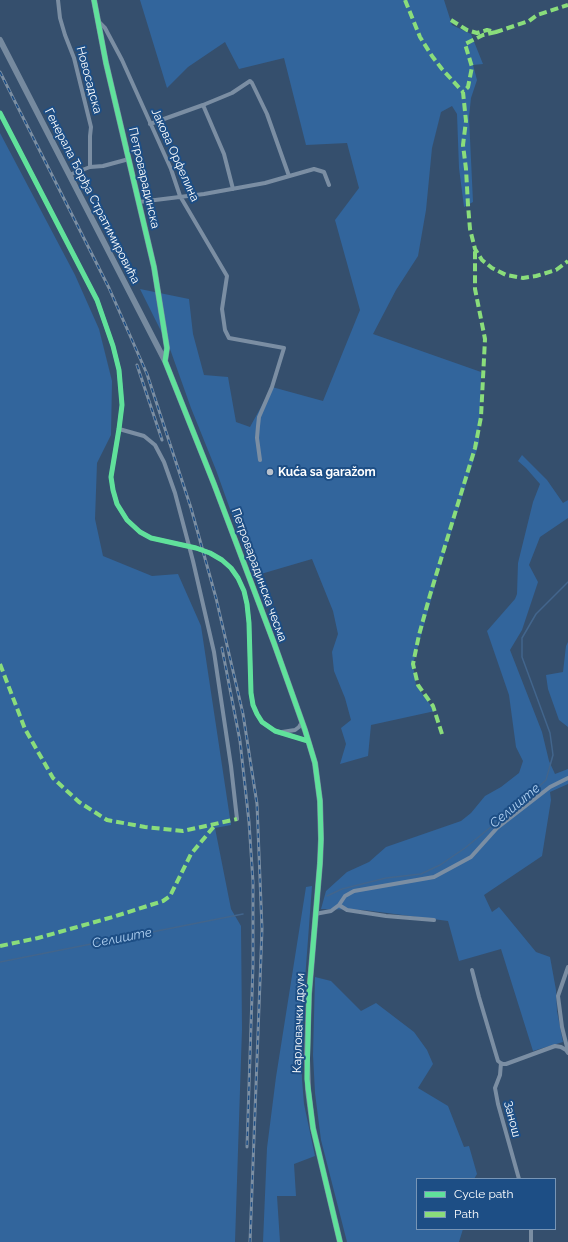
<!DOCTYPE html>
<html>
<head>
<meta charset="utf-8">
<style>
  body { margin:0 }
  #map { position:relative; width:568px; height:1242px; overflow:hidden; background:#354f6d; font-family:Raleway,sans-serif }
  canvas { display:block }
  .legend { position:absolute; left:416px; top:1178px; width:140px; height:52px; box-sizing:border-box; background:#1d4e85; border:1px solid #7795b6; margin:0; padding:5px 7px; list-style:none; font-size:12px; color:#fff }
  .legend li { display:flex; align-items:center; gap:8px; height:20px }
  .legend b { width:20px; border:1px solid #7795b6 }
</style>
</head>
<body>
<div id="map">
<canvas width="568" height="1242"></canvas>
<ul class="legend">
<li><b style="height:5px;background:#60e19b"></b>Cycle path</li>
<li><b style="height:5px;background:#8add7b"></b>Path</li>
</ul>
</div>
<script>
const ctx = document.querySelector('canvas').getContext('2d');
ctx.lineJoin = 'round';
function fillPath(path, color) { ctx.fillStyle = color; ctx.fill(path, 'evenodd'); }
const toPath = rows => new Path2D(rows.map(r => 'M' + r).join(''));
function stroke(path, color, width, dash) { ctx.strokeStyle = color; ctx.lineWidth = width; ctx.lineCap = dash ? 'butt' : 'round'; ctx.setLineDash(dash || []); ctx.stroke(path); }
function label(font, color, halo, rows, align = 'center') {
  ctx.font = font + ' Raleway,sans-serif'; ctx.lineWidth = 4; ctx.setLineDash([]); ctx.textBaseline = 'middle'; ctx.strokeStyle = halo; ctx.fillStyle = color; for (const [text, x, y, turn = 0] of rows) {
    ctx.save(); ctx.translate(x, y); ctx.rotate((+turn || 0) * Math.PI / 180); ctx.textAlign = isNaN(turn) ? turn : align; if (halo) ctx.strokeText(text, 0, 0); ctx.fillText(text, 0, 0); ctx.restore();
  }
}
const green = toPath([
  [140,0,444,0,452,25,471,34,483,64,473,65,477,80,471,98,469,117,473,202,464,207,459,168,457,114,452,106,441,112,432,148,426,210,418,256,396,290,373,334,481,372,479,443,440,568,413,664,416,685,435,711,371,725,368,756,340,764,346,744,341,728,351,720,345,698,334,671,332,652,338,634,333,611,312,559,254,576,216,470,191,408,170,349,140,289,189,299,193,334,204,375,228,377,236,422,250,427,272,387,323,401,360,310,335,220,359,188,347,143,306,145,284,58,239,69,225,42,188,67,167,88],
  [0,133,75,275,99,329,112,381,111,435,97,463,95,519,103,556,152,576,178,574,201,626,231,825,215,828,231,909,241,926,242,1029,235,1242,0,1242],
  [522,455,547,480,563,503,568,500,568,518,540,537,529,565,538,582,522,630,510,650,542,732,549,761,555,774,568,769,568,784,550,792,551,800,542,856,484,895,492,912,499,907,536,952,550,957,556,990,557,1011,563,1042,533,1051,501,949,459,961,448,921,364,910,321,909,326,891,347,872,369,862,386,847,461,821,471,813,485,796,501,787,519,773,523,761,516,747,509,695,487,631,515,599,517,594,518,563,533,502,540,484,526,468,518,461],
  [568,642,568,727,559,720,548,689,546,675,563,672,566,646],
  [312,886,304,993,301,1057,302,1079,304,1104,315,1156,294,1164,296,1196,277,1196,280,1242,263,1242,267,1148,276,1077,306,887],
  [315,977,331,981,361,1011,376,1003,414,1032,427,1050,433,1064,418,1088,448,1106,464,1147,469,1146,477,1174,474,1179,417,1179,417,1229,463,1229,459,1242,347,1242,321,1140,315,1093,313,1055]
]);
const stream = toPath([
  [327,896,342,889,386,878,421,874,440,865,465,848,524,800,546,780,553,755,550,733,522,657,522,638,536,614,568,582],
  [0,962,243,914]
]);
const street = toPath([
  [58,0,60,18,65,35,74,58,91,127,90,136,90,167,69,175],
  [99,22,105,28,122,60,171,169,180,196,227,276,222,309,225,330,229,338,284,348,272,387,259,417,258,426,257,438,260,460],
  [203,105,224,154,233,189],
  [0,113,97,300,113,346,119,370,122,405,119,429,111,477,113,490,117,504,127,520],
  [150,124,203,105,232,93,250,81,252,83,267,114,289,176],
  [90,167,103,166,129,159],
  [139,202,204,194,265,183,314,169,324,172,329,185],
  [119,429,144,436,155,445,164,462,175,493,193,561,214,652,231,766,237,819],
  [249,623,251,693,253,705,257,714,262,722,275,731,308,741],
  [282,732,295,730,299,727,302,722],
  [339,905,347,910,386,916,434,920],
  [315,914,331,911,339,905,345,896,354,891,434,877,471,857,497,828,550,787,568,778],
  [472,970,479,997,498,1061,502,1064,506,1064,555,1046,561,1047,566,1050,568,1053],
  [568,1051,562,1027,558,996,568,967],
  [501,1063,500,1075,495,1088,498,1104,519,1179],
  [531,1242,531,1229]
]);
const secondary = toPath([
  [94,0,106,63,154,267,167,348,165,361],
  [0,40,165,361,214,484,274,643,305,730,312,753,315,763,320,801,321,839,320,863,309,994,307,1059,308,1089,313,1128,340,1242]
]);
const rail = toPath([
  [0,72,109,288,147,374,191,508,216,598,243,714,257,804,262,929,250,1242],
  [137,365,162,440],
  [222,648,240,741,249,822,253,882,253,965,247,1147]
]);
const streetBridge = toPath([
  [127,520,140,532,151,538,196,548,210,553,222,560,231,568,238,578,244,591,247,604,249,623]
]);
const quiet = toPath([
  [405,0,420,37,432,56,442,69,463,92],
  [451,20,467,30,477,33,487,30,496,32,529,21,537,15,568,5],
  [496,32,483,35,465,44,472,67,468,87,463,92,466,121,463,145,466,169,468,205,470,229,475,249,482,260,492,268,506,275,523,278,536,276,556,270,568,261],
  [0,664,25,729,53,778,79,802,107,820,145,827,183,831,237,819],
  [442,734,433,706,418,685,413,664,419,635,430,595,475,448,481,417,485,339,475,289,475,249],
  [0,946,38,938,116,916,163,901,170,896,191,854,216,824]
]);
const cycleway = toPath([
  [94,0,106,63,154,267,167,348,165,361,214,484,274,643,305,730,315,763,320,801,321,839,320,863,309,994,307,1079,313,1128,340,1242],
  [0,113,97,300,113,346,119,370,122,405,119,429,111,477,113,490,117,504,127,520,140,532,151,538,196,548,210,553,222,560,231,568,238,578,244,591,247,604,249,623,251,693,253,705,257,714,262,722,275,731,308,741]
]);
const markers = [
  [270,472,4,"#b8c1cc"]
];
const streetNames = [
  ["Новосадска",89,80,75],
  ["Јакова Орфелина",175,155,66],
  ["Петроварадинска",144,178,77],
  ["Генерала Ђорђа Стратимировића",92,196,63],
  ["Петроварадинска чесма",259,575,70],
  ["Карловачки друм",299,1023,-88],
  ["Занош",512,1119,75]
];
const poiNames = [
  ["Kuća sa garažom",278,472]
];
const waterNames = [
  ["Селиште",515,806,-40],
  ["Селиште",122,938,-11]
];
fillPath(green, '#32659c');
stroke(stream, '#42658c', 1.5);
stroke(street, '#7b8ea3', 4);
stroke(secondary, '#768a9f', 6);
stroke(rail, '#7c8fa3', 3);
stroke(rail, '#1d4e85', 1.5, [4.5]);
stroke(streetBridge, '#7b8ea3', 4);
stroke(quiet, '#8add7b', 4, [8, 4]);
stroke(cycleway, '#60e19b', 5);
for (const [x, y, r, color] of markers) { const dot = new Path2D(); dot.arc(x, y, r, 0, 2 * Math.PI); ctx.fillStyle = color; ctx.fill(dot); stroke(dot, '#1d4e85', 1.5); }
label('12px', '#fff', '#1d4e85', streetNames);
label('bold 12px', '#fff', '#1d4e85', poiNames, 'left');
label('italic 13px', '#b0d1f2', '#1d4e85', waterNames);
</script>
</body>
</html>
